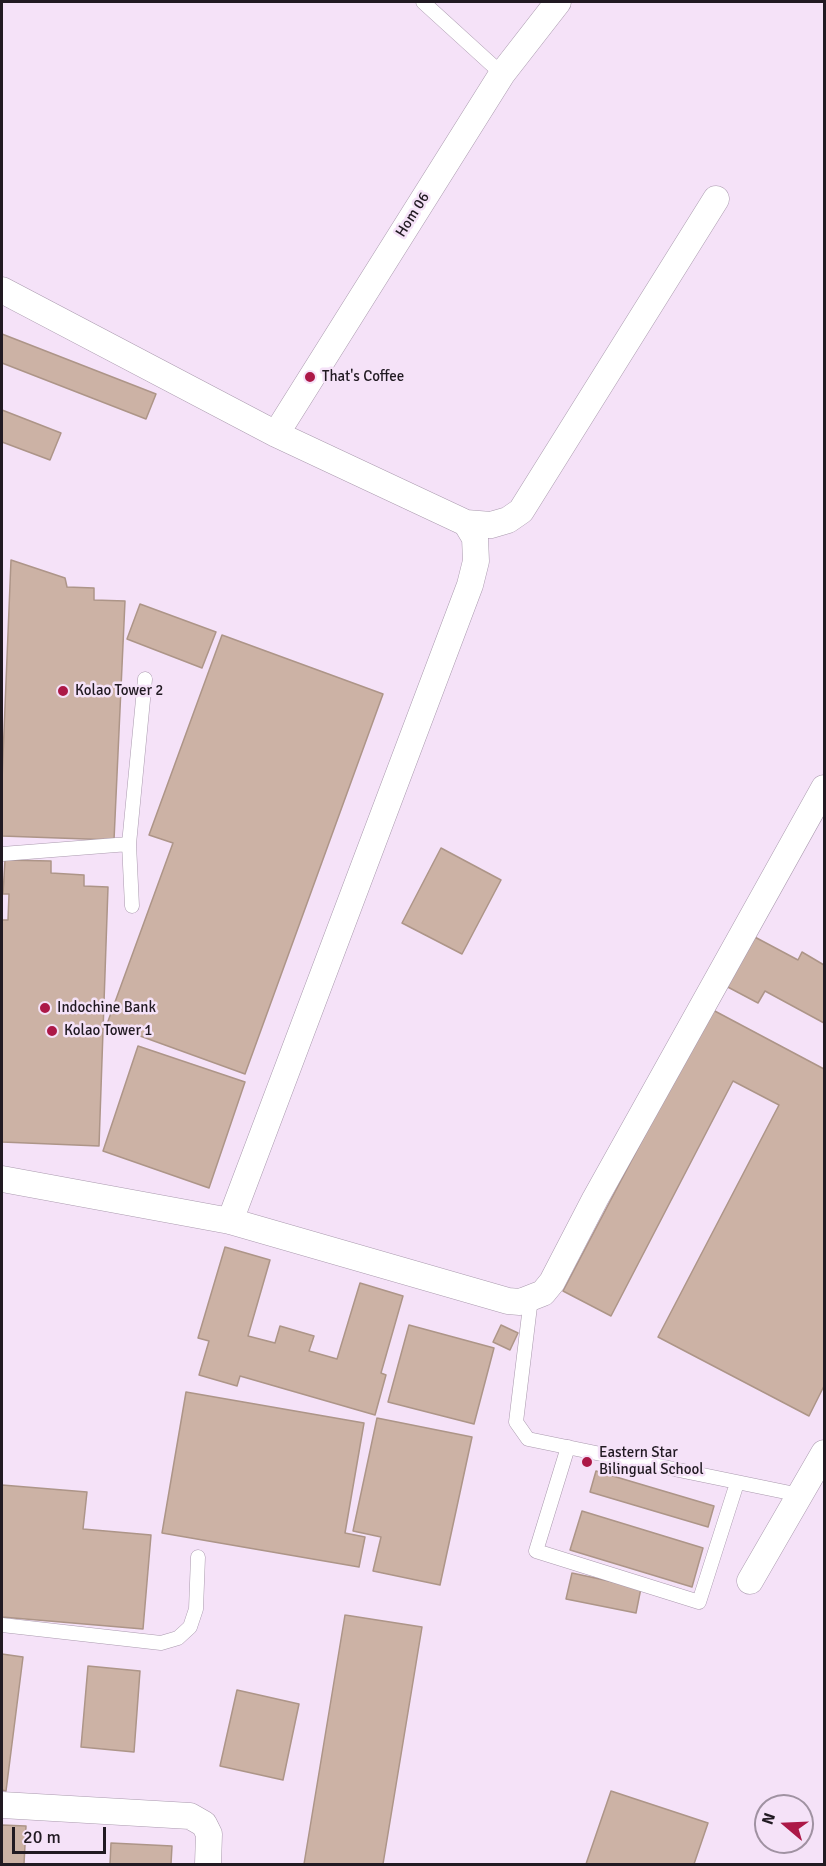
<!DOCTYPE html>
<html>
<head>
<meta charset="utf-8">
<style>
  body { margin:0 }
  #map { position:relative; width:826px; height:1866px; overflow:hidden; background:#f5e2f8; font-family:Signika,sans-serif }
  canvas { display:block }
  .frame { position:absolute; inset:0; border:3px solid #211a22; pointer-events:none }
  .north { position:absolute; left:754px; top:1794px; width:60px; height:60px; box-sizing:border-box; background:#f5e2f8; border:2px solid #a092a2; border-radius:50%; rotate:289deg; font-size:16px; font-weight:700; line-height:24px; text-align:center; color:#211a22 }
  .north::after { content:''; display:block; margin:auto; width:21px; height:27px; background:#ac1847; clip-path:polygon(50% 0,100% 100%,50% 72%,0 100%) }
  .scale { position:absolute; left:12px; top:1827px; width:94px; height:27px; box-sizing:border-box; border:3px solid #211a22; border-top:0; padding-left:8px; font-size:18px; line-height:21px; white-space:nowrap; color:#211a22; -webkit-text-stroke:4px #f5e2f8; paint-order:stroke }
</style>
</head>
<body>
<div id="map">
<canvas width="826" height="1866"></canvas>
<div class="frame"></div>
<div class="north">N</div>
<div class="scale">20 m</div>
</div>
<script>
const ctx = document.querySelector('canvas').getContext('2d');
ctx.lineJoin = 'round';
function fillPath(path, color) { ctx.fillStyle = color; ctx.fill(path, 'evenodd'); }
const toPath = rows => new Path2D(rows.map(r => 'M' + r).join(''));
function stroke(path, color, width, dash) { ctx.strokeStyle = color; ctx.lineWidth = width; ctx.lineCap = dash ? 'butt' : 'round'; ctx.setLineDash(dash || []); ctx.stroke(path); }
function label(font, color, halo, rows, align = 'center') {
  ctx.font = font + ' Signika,sans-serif'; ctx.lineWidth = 5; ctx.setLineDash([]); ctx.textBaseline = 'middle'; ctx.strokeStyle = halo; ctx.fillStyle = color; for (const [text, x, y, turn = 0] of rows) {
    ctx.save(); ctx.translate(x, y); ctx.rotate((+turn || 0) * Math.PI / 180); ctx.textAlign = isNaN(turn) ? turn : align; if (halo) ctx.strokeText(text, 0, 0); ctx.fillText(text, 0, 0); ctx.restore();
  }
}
const building = toPath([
  [2,334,156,394,146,419,2,363,2,334],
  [2,410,61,433,50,460,2,442,2,410],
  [11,560,65,578,67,587,94,588,94,600,125,601,114,840,2,836,2,780,11,560],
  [140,604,216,632,202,668,127,639,140,604],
  [222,635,383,694,245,1074,107,1024,173,843,149,835,222,635],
  [441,848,501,880,462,954,402,923,441,848],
  [5,860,51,861,51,873,84,875,84,886,108,887,99,1146,2,1142,2,920,8,920,9,894,3,894,5,860],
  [751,935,798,960,802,952,824,965,824,1023,765,991,758,1003,724,985,751,935],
  [711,1009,824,1069,824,1386,809,1416,658,1337,779,1105,733,1081,611,1316,563,1291,711,1009],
  [138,1046,245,1082,209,1188,103,1151,138,1046],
  [225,1247,270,1260,248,1336,275,1343,280,1326,314,1336,309,1351,337,1359,360,1283,403,1296,381,1373,386,1375,375,1415,240,1376,237,1386,199,1375,209,1341,198,1338,225,1247],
  [409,1325,494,1348,474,1424,388,1402,409,1325],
  [501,1325,518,1333,510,1350,493,1342,501,1325],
  [186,1392,364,1423,345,1533,365,1537,359,1567,162,1533,186,1392],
  [377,1418,472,1437,440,1585,373,1571,381,1537,353,1531,377,1418],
  [596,1471,714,1506,708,1527,590,1492,596,1471],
  [2,1485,87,1492,83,1529,151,1535,143,1629,2,1617,2,1485],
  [582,1511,703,1548,692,1587,570,1550,582,1511],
  [572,1573,641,1588,636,1613,566,1599,572,1573],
  [345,1615,422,1627,383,1864,304,1864,345,1615],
  [2,1654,23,1657,6,1791,2,1790,2,1654],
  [88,1666,140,1671,134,1752,81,1747,88,1666],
  [237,1690,299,1704,283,1780,220,1766,237,1690],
  [611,1791,708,1823,694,1864,586,1864,611,1791],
  [2,1825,26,1826,24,1864,2,1864,2,1825],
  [111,1843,172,1846,171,1864,110,1864,111,1843]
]);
const lane = toPath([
  [423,2,502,74],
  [129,844,145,679],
  [2,854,129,844,132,906],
  [531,1298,516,1422,528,1439,800,1495],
  [568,1447,536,1551,699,1602,737,1483],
  [2,1625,161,1643,178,1638,190,1627,196,1609,198,1557]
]);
const street = toPath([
  [2,290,276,434,466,523,491,525,508,520,521,511,716,199],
  [276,434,502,74,558,2],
  [2,1179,230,1221,508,1301,520,1302,543,1293,552,1282,595,1199,824,788],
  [230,1221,470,585,476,561,475,538,466,523],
  [750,1581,824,1453],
  [2,1805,190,1816,204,1824,209,1834,208,1864]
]);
const markers = [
  [310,377,6,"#ac1847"],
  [63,691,6,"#ac1847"],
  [45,1008,6,"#ac1847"],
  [52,1031,6,"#ac1847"],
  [587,1462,6,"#ac1847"]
];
const streetNames = [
  ["Hom 06",413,215,-58]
];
const poiNames = [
  ["That's Coffee",322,377],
  ["Kolao Tower 2",75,691],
  ["Indochine Bank",57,1008],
  ["Kolao Tower 1",64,1031],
  ["Eastern Star",599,1453],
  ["Bilingual School",599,1470]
];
fillPath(building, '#ccb2a5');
stroke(building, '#ad9588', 1.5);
stroke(lane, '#aa9aae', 15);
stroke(street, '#aa9aae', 27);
stroke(lane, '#fff', 14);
stroke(street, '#fff', 26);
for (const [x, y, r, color] of markers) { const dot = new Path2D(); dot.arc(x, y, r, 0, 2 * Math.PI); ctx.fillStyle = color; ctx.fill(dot); stroke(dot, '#f5e2f8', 2); }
label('15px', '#211a22', '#f5e2f8', streetNames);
label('15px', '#211a22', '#f5e2f8', poiNames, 'left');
</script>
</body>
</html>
